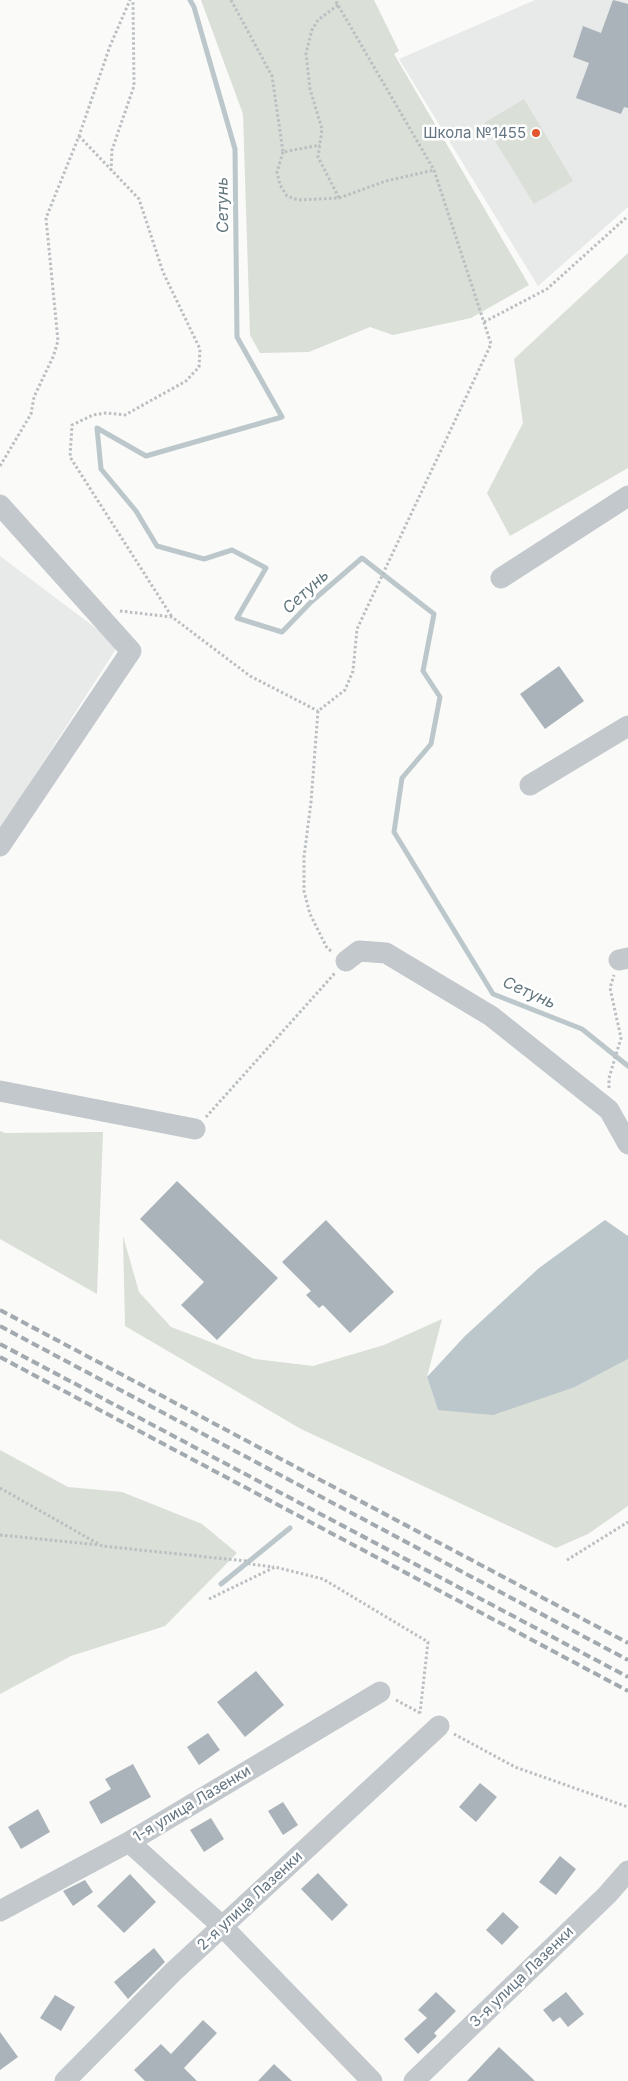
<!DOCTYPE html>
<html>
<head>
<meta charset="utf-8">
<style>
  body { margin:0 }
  canvas { display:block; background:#fafaf8 }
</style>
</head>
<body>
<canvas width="628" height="2081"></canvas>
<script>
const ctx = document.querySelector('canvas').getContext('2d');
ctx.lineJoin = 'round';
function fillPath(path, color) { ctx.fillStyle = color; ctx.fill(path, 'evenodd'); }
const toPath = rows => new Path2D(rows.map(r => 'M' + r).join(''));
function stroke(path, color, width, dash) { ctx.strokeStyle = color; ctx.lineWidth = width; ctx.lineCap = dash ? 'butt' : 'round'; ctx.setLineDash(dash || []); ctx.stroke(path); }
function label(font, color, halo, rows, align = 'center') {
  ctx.font = font + ' Inter,sans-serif'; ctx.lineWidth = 5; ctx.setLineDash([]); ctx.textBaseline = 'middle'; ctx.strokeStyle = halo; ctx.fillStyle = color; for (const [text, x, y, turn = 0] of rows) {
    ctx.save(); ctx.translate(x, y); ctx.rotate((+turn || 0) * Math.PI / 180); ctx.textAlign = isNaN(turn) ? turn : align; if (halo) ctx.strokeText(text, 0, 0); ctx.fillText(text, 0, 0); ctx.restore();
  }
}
const built = toPath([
  [535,0,628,0,628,207,538,286,399,59],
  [0,556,109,638,116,649,0,829]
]);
const green = toPath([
  [201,0,374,0,399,51,394,54,529,285,471,318,393,335,370,327,309,352,260,353,250,335,243,114],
  [524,99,573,181,534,204,484,123],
  [628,253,628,468,510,536,487,493,523,423,514,359],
  [0,1131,5,1133,103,1132,97,1294,0,1239],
  [123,1236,139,1292,171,1327,255,1359,313,1366,384,1345,442,1319,427,1377,438,1410,575,1387,628,1359,628,1506,588,1534,556,1548,301,1429,125,1326],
  [0,1450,68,1487,122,1492,202,1524,237,1553,165,1626,71,1656,0,1694]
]);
const water = toPath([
  [605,1220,628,1236,628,1359,575,1387,493,1415,438,1410,427,1377,465,1336,539,1268]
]);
const stream = toPath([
  [190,0,194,7,235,149,237,337,282,417,146,456,97,428,101,469,136,511,157,546,204,559,232,550,266,568,237,618,282,632,311,602,362,558,434,614,423,671,440,697,431,744,402,778,394,832,493,994,582,1029,628,1066],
  [221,1584,290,1528]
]);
const building = toPath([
  [613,0,628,4,628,108,624,107,621,114,576,98,589,63,573,57,583,26,601,33],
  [559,666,584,701,545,729,520,694],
  [177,1181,278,1278,217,1340,181,1305,204,1282,140,1219],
  [326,1220,394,1292,350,1333,323,1305,319,1308,306,1295,311,1291,282,1262],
  [256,1671,284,1705,245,1737,217,1702],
  [208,1733,220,1750,199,1765,187,1747],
  [133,1764,151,1797,101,1824,89,1802,111,1789,105,1779],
  [480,1783,497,1797,476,1822,459,1807],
  [283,1802,298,1825,283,1835,268,1811],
  [38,1809,50,1832,21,1849,8,1827],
  [211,1818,224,1839,204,1852,190,1830],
  [560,1856,576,1869,556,1895,539,1882],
  [318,1873,348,1905,332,1921,301,1889],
  [130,1874,156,1902,124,1933,97,1906],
  [85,1880,93,1892,73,1906,63,1891],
  [503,1912,519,1927,502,1945,486,1930],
  [154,1948,165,1962,128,1999,114,1982],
  [436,1992,456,2011,434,2033,437,2036,418,2054,404,2039,427,2018,418,2010],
  [566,1992,584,2014,568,2027,560,2017,553,2022,543,2010],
  [55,1995,75,2007,61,2031,40,2018],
  [203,2020,217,2033,184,2068,197,2081,145,2081,134,2070,161,2044,171,2054],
  [0,2032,18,2057,0,2070],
  [499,2047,535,2081,467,2081],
  [274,2064,292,2081,258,2081]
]);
const path = toPath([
  [231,0,272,76,283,152,320,145],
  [338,5,318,20,312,30,306,53,310,89,322,129,318,157,339,198],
  [79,136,139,199,163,272,200,349,199,367,186,381,125,415,106,413,93,415,72,425,70,457,172,617],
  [283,152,277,172,280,185,287,196,298,200,339,198,386,181,434,170],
  [111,171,112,150,134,86,133,0],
  [484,322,547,289,628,216],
  [0,466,31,414,34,397,53,357,58,341,46,218,79,136,110,46,130,0],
  [120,611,172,617,250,676,318,711],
  [331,951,327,948,310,914,304,891,304,857,311,802,318,711,345,690,353,671,357,629,491,344,434,170,335,0],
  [609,1088,609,1078,621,1038,610,988,614,975],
  [206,1117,335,973],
  [0,1488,102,1546,246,1561,250,1564,274,1567],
  [0,1535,99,1545],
  [567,1560,628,1522],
  [209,1599,275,1567,323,1579,428,1642,420,1713],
  [396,1700,422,1714],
  [454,1734,515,1767,628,1807]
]);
const minor = toPath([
  [0,505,131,651,0,846],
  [501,578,628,496],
  [530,785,628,726],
  [619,960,628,958],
  [346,961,359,951,386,953,491,1016,609,1110,628,1144],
  [0,1091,195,1129],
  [129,1842,223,1927,372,2081],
  [0,1911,129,1842,380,1692],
  [65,2081,173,1972,439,1726],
  [414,2081,607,1895,628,1871]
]);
const rail = toPath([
  [0,1310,628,1643],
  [0,1326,628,1660],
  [0,1344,628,1677],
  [0,1357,628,1691]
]);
const markers = [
  [536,133,5,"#e4572e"]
];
const poiNames = [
  ["Школа №1455",526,133]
];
const streetNames = [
  ["1-я улица Лазенки",192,1804,-31],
  ["2-я улица Лазенки",250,1901,-43],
  ["3-я улица Лазенки",522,1977,-44]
];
const waterNames = [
  ["Сетунь",223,205,-91],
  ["Сетунь",306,592,-43],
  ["Сетунь",529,993,24]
];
fillPath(built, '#e8e9e9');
fillPath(green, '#dadfd7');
fillPath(water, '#bbc7cb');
stroke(stream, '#bbc7cb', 5);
fillPath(building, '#aab3b9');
stroke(path, '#bbbfc2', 3, [2.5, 2.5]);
stroke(minor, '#c3c8cc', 21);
stroke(rail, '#a2aab0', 4, [8, 4]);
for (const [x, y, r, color] of markers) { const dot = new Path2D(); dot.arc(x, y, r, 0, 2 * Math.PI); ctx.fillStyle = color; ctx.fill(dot); stroke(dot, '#fff', 2); }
label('15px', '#657683', '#fff', poiNames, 'right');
label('15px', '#657683', '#fff', streetNames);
label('italic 16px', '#60757c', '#fff', waterNames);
</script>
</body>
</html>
